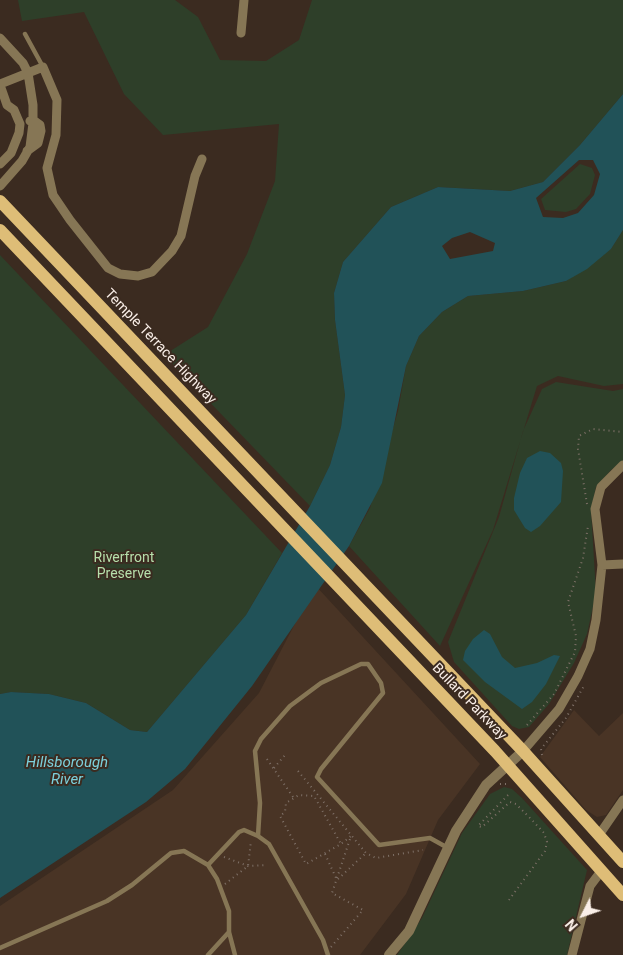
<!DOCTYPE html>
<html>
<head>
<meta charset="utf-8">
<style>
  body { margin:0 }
  #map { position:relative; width:623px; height:955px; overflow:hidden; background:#3b2b20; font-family:Roboto,sans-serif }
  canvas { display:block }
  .north { position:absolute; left:558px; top:890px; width:50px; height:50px; -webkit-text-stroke:4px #3b2b20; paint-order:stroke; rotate:229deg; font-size:14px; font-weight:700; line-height:20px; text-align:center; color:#faefe8 }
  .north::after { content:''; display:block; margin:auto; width:18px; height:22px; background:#faefe8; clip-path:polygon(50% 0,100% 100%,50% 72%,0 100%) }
</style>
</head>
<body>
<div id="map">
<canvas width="623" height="955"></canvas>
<div class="north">N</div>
</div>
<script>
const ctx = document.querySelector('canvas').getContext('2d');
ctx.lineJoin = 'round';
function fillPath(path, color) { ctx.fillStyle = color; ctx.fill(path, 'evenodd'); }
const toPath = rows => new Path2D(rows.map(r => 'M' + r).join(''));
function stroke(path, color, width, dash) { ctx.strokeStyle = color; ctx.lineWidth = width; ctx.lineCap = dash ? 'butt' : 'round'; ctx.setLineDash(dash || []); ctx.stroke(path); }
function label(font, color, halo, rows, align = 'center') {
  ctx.font = font + ' Roboto,sans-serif'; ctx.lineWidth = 4; ctx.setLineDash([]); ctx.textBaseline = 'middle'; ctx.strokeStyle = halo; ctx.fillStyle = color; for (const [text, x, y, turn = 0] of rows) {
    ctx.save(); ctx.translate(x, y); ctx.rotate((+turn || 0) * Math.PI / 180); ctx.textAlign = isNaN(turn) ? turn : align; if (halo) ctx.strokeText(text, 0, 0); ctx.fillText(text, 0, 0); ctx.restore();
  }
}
const built = toPath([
  [315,585,480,764,438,820,406,894,360,955,0,955,0,906,173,790,259,693],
  [574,710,599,736,623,713,623,790,606,815,597,817,586,810,540,757]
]);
const green = toPath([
  [18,0,175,0,198,17,220,60,266,61,299,40,312,0,623,0,623,94,580,145,543,182,510,191,438,187,391,207,343,262,334,293,335,320,345,395,341,427,330,465,310,506,164,355,208,327,247,254,275,181,279,124,163,135,124,94,84,12,22,21],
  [580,164,592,168,595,175,590,194,576,209,566,212,545,210,541,199],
  [623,230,623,384,604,386,558,376,537,386,493,530,440,646,349,546,370,508,398,411,406,366,419,336,442,312,468,296,523,291,566,281,611,249],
  [0,255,282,553,246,615,147,732,130,730,86,703,49,694,11,692,0,694],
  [556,382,613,391,623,389,623,461,611,470,596,487,591,510,596,593,587,634,574,663,549,704,529,727,519,729,512,726,454,662,448,642,499,517,523,431,542,389],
  [504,787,512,789,522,798,587,870,567,955,397,955,422,918,462,833,490,794]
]);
const water = toPath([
  [623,94,623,230,611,249,587,269,566,281,523,291,468,296,442,312,419,336,406,366,382,483,349,546,252,686,185,769,146,802,0,898,0,694,11,692,49,694,86,703,130,730,147,732,246,615,310,506,330,465,341,427,345,395,335,320,334,293,343,262,391,207,438,187,510,191,543,182,580,145],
  [579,160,593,160,600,174,594,195,578,213,563,218,543,217,536,198],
  [470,232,495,243,493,251,450,259,442,246,452,238],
  [540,451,550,453,561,463,563,471,561,502,540,526,531,532,525,528,514,510,514,498,520,473,527,458],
  [484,630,490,634,502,657,515,668,537,663,554,655,560,656,546,684,532,702,522,709,485,682,463,660,465,651,473,639]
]);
const path = toPath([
  [587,504,578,449,579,436,593,429,623,432],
  [527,725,554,694,575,652,576,636,568,602,583,558,588,526],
  [542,755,541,749,566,718,585,684],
  [267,759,293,797],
  [274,768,285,755],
  [298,771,366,853,376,858,423,850],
  [500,784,510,784],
  [508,795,478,826,482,827,510,802,516,804,531,819,544,833,547,842,545,851,509,900],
  [325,854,337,880,366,853],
  [224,857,248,866,267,865],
  [225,884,248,866,251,841],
  [331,947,363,910,332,893,351,836,341,844,306,864,280,816,285,812,286,803,299,795,314,796,341,844]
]);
const service = toPath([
  [25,34,43,67],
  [258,836,260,803,255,751,261,739,290,706,321,683,361,664,368,664,381,683,383,693,321,769,317,777,379,845,430,838,448,848],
  [208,865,239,832,244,830,258,836,269,844,323,940,328,955],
  [0,948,107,901,132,885,171,853,184,851,208,865,217,879,229,911,229,932,235,955],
  [208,955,229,932]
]);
const minor = toPath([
  [241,33,244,0],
  [0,38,23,63,28,73,33,105,33,123,30,147,22,161,0,186],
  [0,84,43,67,57,100,56,135,47,168,53,195,70,220,108,268,120,274,138,276,152,272,172,251,181,236,195,176,202,159],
  [0,85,7,105,14,110,20,124,19,133,11,153,0,164],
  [27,151,38,143,41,131,40,125,33,120,30,121],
  [602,565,623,564],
  [523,751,559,709,578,676,590,649,596,620,602,565,595,509,601,487,623,465],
  [599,835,623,800],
  [572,955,590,886,602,870]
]);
const tertiary = toPath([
  [389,955,409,931,456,831,486,785,523,751]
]);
const primary = toPath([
  [0,201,523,751,623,862],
  [0,230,495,751,623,895]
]);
const streetNames = [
  ["Temple Terrace Highway",160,347,46],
  ["Bullard Parkway",469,702,46]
];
const parkNames = [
  ["Riverfront",124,558],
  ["Preserve",124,574]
];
const waterNames = [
  ["Hillsborough",67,763],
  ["River",67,780]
];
fillPath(built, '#493425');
fillPath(green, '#2e3f29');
fillPath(water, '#215258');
stroke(path, '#7f7168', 2, [1, 4]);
stroke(service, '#867655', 4.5);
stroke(minor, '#867655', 9);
stroke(tertiary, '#867655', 10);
stroke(primary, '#debd77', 12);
label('14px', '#faefe8', '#3b2b20', streetNames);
label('14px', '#b6dfab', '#3b2b20', parkNames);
label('italic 15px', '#7cd0db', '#3b2b20', waterNames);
</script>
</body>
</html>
